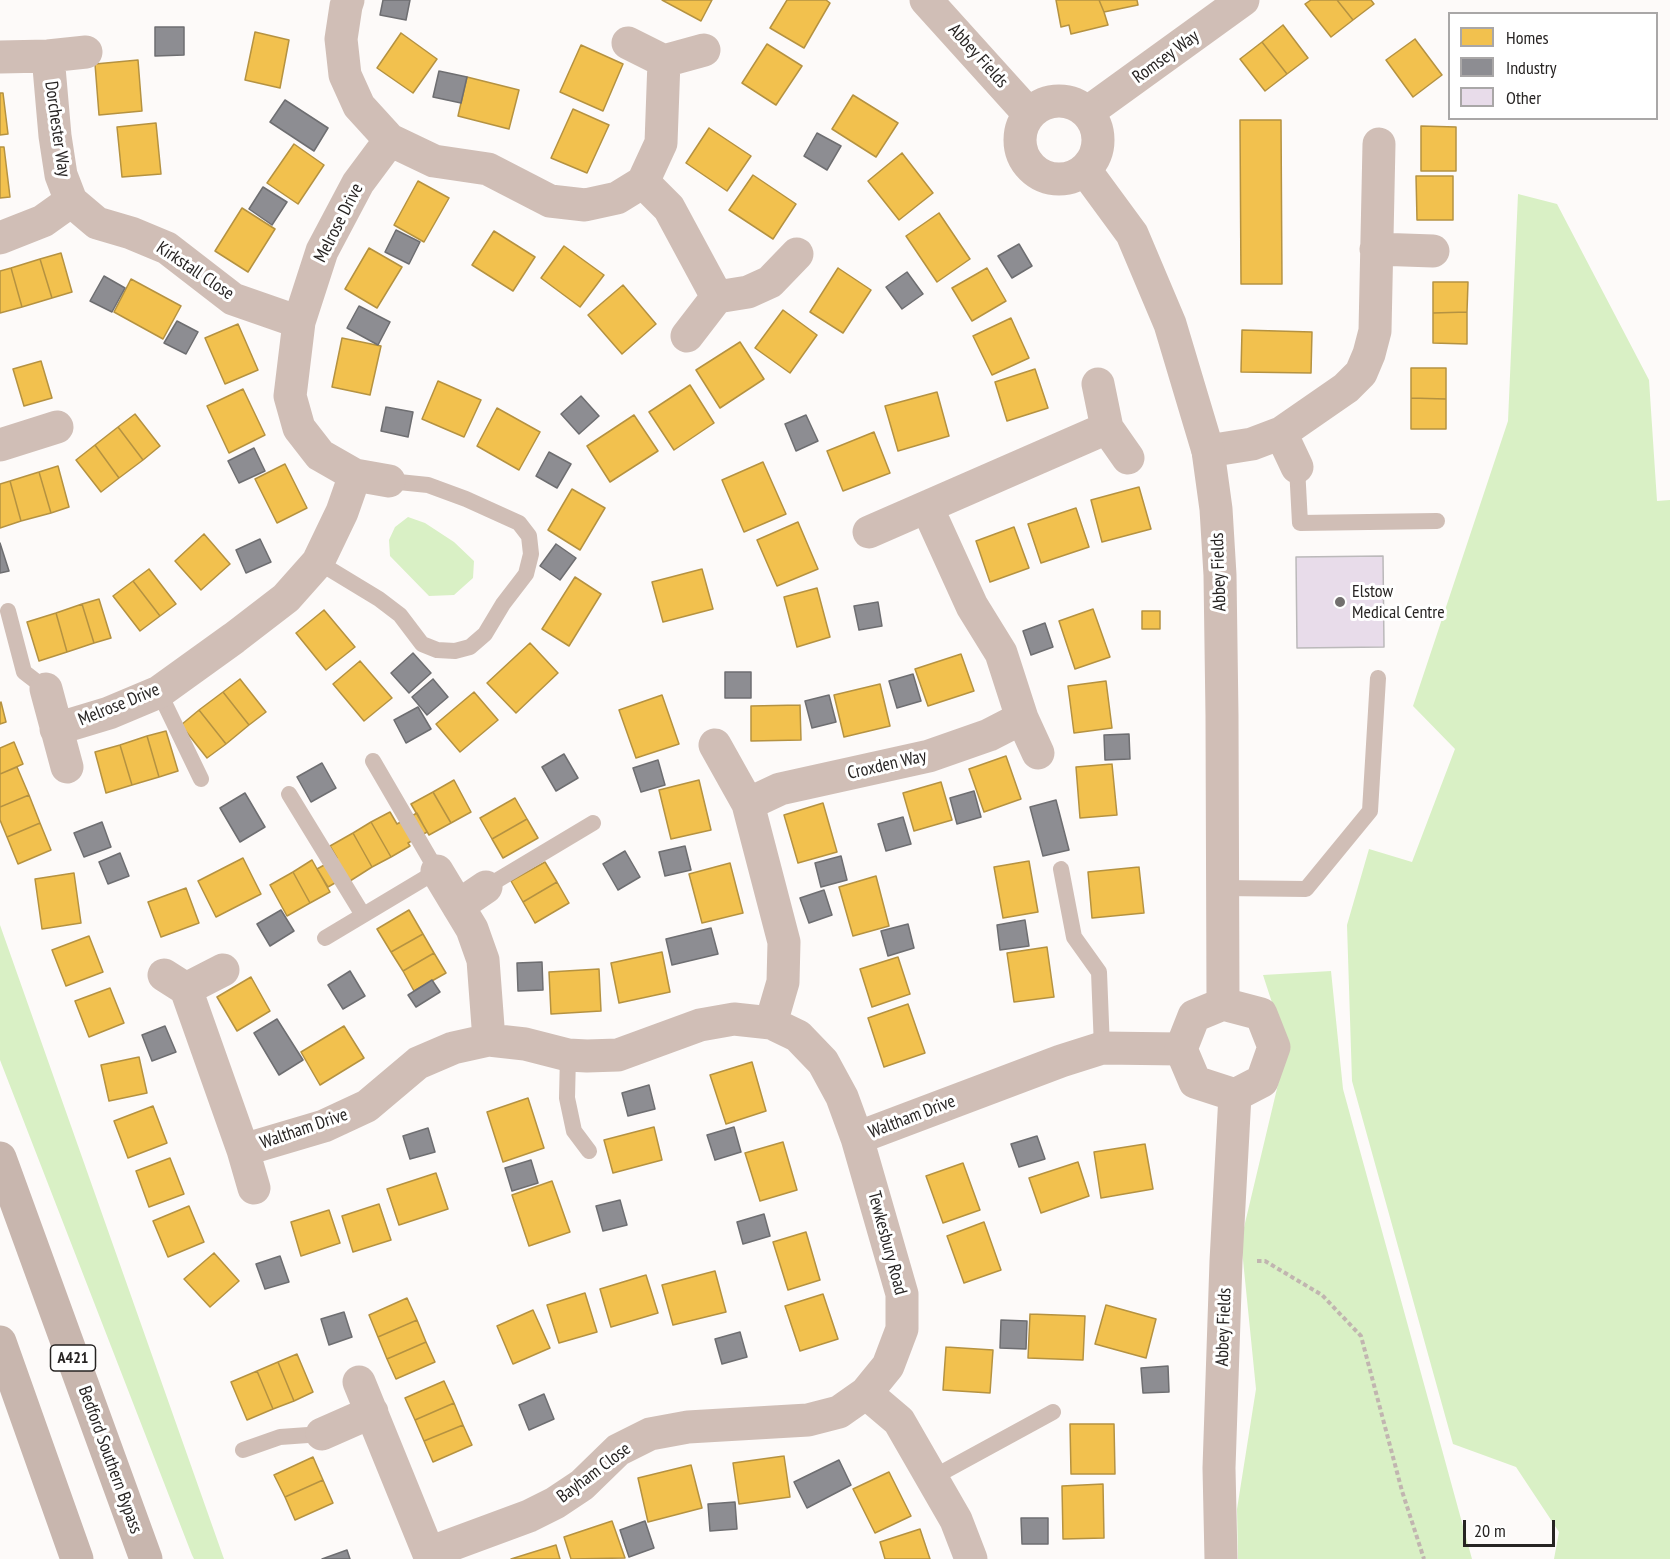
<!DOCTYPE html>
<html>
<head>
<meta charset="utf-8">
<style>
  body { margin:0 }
  #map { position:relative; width:1670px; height:1559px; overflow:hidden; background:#fdfaf9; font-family:"PT Sans Narrow",sans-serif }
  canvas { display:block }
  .legend { position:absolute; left:1448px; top:12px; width:210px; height:108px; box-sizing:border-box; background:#fff; border:2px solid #a9a7a7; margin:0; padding:8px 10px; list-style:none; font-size:18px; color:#272423 }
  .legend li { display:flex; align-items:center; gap:12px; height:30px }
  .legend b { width:30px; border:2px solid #a9a7a7 }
  .scale { position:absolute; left:1463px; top:1520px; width:92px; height:27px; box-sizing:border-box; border:3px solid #272423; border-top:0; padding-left:8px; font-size:18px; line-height:21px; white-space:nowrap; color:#272423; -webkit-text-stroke:4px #fff; paint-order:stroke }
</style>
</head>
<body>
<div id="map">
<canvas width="1670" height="1559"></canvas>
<ul class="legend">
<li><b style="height:16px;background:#f2c14e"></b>Homes</li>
<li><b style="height:16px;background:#8d8d92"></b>Industry</li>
<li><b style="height:16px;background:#e8dcea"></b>Other</li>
</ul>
<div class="scale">20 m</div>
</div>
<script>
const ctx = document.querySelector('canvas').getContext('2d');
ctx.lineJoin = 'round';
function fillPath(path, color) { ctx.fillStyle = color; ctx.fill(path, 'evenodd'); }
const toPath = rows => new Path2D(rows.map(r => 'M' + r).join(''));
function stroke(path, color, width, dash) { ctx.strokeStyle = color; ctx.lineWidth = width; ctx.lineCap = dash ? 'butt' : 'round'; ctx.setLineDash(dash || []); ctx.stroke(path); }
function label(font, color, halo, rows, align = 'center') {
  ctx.font = font + ' "PT Sans Narrow",sans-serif'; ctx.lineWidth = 6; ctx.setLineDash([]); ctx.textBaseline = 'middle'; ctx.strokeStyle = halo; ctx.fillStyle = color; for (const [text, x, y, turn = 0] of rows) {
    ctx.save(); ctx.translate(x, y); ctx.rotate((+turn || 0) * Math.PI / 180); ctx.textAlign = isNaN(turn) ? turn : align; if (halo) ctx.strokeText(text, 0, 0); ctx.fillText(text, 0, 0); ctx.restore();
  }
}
const green = toPath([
  [1518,194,1557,204,1649,380,1657,501,1670,500,1670,1559,1554,1559,1559,1532,1516,1467,1453,1444,1352,1081,1347,925,1369,849,1412,862,1455,749,1413,706,1508,421],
  [408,517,425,523,454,542,474,561,473,578,454,595,429,596,390,556,389,540,395,527],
  [0,925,224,1559,194,1559,192,1555,0,1060],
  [1331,971,1343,1089,1472,1559,1238,1559,1237,1509,1256,1389,1241,1240,1284,1059,1277,1018,1263,975]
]);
const homes = toPath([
  [662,0,712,0,701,21,662,0],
  [787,0,826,0,830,3,804,48,770,28,787,0],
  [1056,0,1099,0,1104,12,1108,25,1071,34,1069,25,1061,27,1056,0],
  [1099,0,1137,0,1138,5,1104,12,1099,0],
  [1311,0,1337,0,1353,20,1331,37,1305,4,1311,0],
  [1337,0,1371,0,1374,4,1353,20,1337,0],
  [1283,25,1308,58,1287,74,1262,42,1283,25],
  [255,32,289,40,280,88,245,80,255,32],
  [401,33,437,59,413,93,377,68,401,33],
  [1415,39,1442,75,1413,97,1386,60,1415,39],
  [1262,42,1287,74,1265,91,1240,59,1262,42],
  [767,44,802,66,776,105,742,83,767,44],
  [581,45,623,64,603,111,560,92,581,45],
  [138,60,142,111,99,115,95,64,138,60],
  [467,77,519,90,509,129,458,116,467,77],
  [0,93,3,93,8,134,0,135,0,93],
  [853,95,898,123,876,157,832,129,853,95],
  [573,109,609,125,587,173,551,158,573,109],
  [1240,120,1281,120,1282,284,1241,284,1240,120],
  [156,123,161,174,122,177,117,127,156,123],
  [1421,126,1456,127,1456,171,1421,171,1421,126],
  [709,128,751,156,727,191,686,163,709,128],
  [294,144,324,165,298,204,267,183,294,144],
  [0,147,4,147,10,197,0,198,0,147],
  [902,153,933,193,899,220,868,181,902,153],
  [753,175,796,204,773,239,729,210,753,175],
  [1416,176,1453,176,1453,220,1417,220,1416,176],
  [418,181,449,198,424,242,394,225,418,181],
  [242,208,275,229,248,272,215,251,242,208],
  [939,213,970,259,937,282,906,236,939,213],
  [494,231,535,257,513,291,472,265,494,231],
  [564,246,604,275,580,307,541,278,564,246],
  [369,248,402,267,377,308,345,289,369,248],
  [61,253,72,292,52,298,40,259,61,253],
  [40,259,52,298,22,307,11,268,40,259],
  [11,268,22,307,0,313,0,271,11,268],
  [838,268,871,290,843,333,810,312,838,268],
  [987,268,1006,301,972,321,952,288,987,268],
  [131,279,181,306,163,339,114,312,131,279],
  [1433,282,1468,282,1467,312,1433,313,1433,282],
  [623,285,656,324,622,354,588,315,623,285],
  [783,310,817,335,790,373,755,348,783,310],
  [1467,312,1467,344,1433,343,1433,313,1467,312],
  [1011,318,1029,358,992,375,973,336,1011,318],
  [238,324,258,370,225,384,205,338,238,324],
  [1242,330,1312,332,1311,373,1241,372,1242,330],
  [342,338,381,346,370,395,332,387,342,338],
  [740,342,764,379,720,408,696,370,740,342],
  [41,361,52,398,24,406,13,369,41,361],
  [1411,368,1446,368,1446,399,1411,398,1411,368],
  [1035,369,1048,408,1007,421,995,382,1035,369],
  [438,381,481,400,464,437,422,419,438,381],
  [690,385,714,423,674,450,649,412,690,385],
  [243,389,265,435,229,453,207,406,243,389],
  [937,392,949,436,898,451,885,406,937,392],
  [1411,398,1446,399,1446,429,1411,429,1411,398],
  [497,408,540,432,519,470,477,446,497,408],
  [135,414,160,446,143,460,118,427,135,414],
  [634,415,658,451,610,482,587,446,634,415],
  [118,427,143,460,119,478,95,445,118,427],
  [874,432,890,473,843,491,827,451,874,432],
  [95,445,119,478,101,492,76,460,95,445],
  [763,462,786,514,744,532,722,480,763,462],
  [285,464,307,508,277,523,255,479,285,464],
  [58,466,69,507,51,513,39,472,58,466],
  [39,472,51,513,21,521,10,481,39,472],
  [10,481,21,521,0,528,0,484,10,481],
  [1139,487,1151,529,1102,542,1091,500,1139,487],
  [572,489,605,508,580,550,548,530,572,489],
  [1076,508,1089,547,1041,563,1028,524,1076,508],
  [798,522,818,569,777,586,757,540,798,522],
  [1014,527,1029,568,990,582,976,541,1014,527],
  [204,534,230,564,201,590,175,561,204,534],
  [149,569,176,604,160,616,133,581,149,569],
  [702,569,713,609,663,622,652,582,702,569],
  [575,577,601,594,569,646,542,629,575,577],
  [133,581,160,616,140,631,113,596,133,581],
  [817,588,830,637,797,647,784,597,817,588],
  [99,599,111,638,94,643,82,604,99,599],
  [82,604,94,643,67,652,56,613,82,604],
  [1093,609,1110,657,1075,669,1059,621,1093,609],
  [324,610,355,647,326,670,296,633,324,610],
  [1142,611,1160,611,1160,629,1142,629,1142,611],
  [56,613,67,652,39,661,27,622,56,613],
  [530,643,558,673,516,713,487,683,530,643],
  [961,654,974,691,928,706,915,669,961,654],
  [360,661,392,698,364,721,333,684,360,661],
  [240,679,266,712,249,725,223,692,240,679],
  [1106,681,1112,728,1074,733,1068,686,1106,681],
  [880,684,890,726,844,737,834,695,880,684],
  [223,692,249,725,226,744,199,710,223,692],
  [474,692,498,720,460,752,436,724,474,692],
  [662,695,679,744,636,758,619,710,662,695],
  [1,702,6,722,0,724,0,703,1,702],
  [800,705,801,740,751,741,751,706,800,705],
  [199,710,226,744,207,758,181,725,199,710],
  [166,731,178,771,159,777,147,736,166,731],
  [147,736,159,777,132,785,120,745,147,736],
  [14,742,23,764,0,774,0,748,14,742],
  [120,745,132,785,106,793,95,752,120,745],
  [1006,756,1021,799,984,812,969,769,1006,756],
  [1112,764,1117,815,1080,818,1076,767,1112,764],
  [17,767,29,795,0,807,0,774,17,767],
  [454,780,471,812,451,823,433,792,454,780],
  [699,780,711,830,671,839,659,790,699,780],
  [941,782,952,820,914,831,903,793,941,782],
  [433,792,451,823,429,835,411,804,433,792],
  [29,795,40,823,7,837,0,820,0,807,29,795],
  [515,798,527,819,492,839,480,818,515,798],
  [823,803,837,852,798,863,784,815,823,803],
  [390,812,397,824,417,813,427,832,408,843,410,846,391,857,371,822,390,812],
  [527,819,538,838,503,858,492,839,527,819],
  [371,822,391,857,372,867,353,833,371,822],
  [40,823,51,850,18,864,7,837,40,823],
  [353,833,372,867,350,881,347,876,328,887,317,869,337,858,330,846,353,833],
  [243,858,261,894,216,917,198,881,243,858],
  [312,860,330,892,310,903,293,872,312,860],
  [1029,861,1038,912,1003,918,994,867,1029,861],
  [545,862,557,882,523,902,511,881,545,862],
  [730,863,743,913,702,923,689,874,730,863],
  [1139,867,1144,913,1092,918,1088,872,1139,867],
  [293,872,310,903,287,916,270,885,293,872],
  [74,873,81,923,42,929,35,879,74,873],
  [876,876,889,926,853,936,839,887,876,876],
  [557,882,569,903,535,923,523,902,557,882],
  [186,888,199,923,161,937,148,902,186,888],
  [409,910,423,934,391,952,377,929,409,910],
  [423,934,434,953,403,971,391,952,423,934],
  [89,936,103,972,66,986,52,950,89,936],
  [1047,947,1054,997,1014,1002,1007,953,1047,947],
  [662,952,670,992,619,1003,611,963,662,952],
  [434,953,446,973,414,991,403,971,434,953],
  [898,957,910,994,872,1007,860,969,898,957],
  [599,969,601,1011,551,1014,549,972,599,969],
  [251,977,270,1011,237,1031,217,997,251,977],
  [110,988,124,1023,89,1037,75,1001,110,988],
  [908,1004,925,1053,884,1067,868,1018,908,1004],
  [344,1026,364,1058,320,1085,301,1052,344,1026],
  [139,1057,147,1093,109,1101,101,1065,139,1057],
  [752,1062,766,1111,726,1124,710,1075,752,1062],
  [528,1098,544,1148,503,1162,487,1112,528,1098],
  [153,1106,167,1143,128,1158,114,1121,153,1106],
  [654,1127,662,1160,613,1173,604,1140,654,1127],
  [783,1142,797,1190,760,1201,745,1153,783,1142],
  [1145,1144,1153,1189,1101,1198,1094,1152,1145,1144],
  [170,1158,184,1194,149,1207,136,1171,170,1158],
  [1078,1162,1089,1196,1041,1213,1029,1178,1078,1162],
  [963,1163,980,1210,943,1223,926,1176,963,1163],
  [436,1173,448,1209,399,1225,387,1189,436,1173],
  [552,1181,570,1232,529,1246,512,1195,552,1181],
  [379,1204,391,1240,353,1252,342,1216,379,1204],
  [189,1206,204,1242,168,1257,153,1221,189,1206],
  [329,1210,340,1243,301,1256,291,1222,329,1210],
  [984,1222,1001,1270,964,1283,947,1236,984,1222],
  [806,1232,820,1280,788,1290,773,1242,806,1232],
  [214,1253,239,1281,210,1307,184,1279,214,1253],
  [715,1271,726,1312,673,1325,662,1285,715,1271],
  [646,1275,658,1313,611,1327,600,1289,646,1275],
  [585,1293,597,1332,559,1343,547,1305,585,1293],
  [823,1294,838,1339,800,1351,785,1306,823,1294],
  [407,1298,417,1320,378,1337,369,1315,407,1298],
  [1106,1305,1156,1319,1146,1358,1095,1344,1106,1305],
  [533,1310,550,1348,513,1364,497,1326,533,1310],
  [1030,1314,1085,1316,1083,1360,1028,1358,1030,1314],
  [417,1320,426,1342,387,1359,378,1337,417,1320],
  [426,1342,435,1362,396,1379,387,1359,426,1342],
  [946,1347,993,1350,990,1393,943,1390,946,1347],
  [297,1354,313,1392,294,1401,278,1362,297,1354],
  [278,1362,294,1401,273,1409,257,1371,278,1362],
  [257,1371,273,1409,247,1420,231,1382,257,1371],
  [444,1381,454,1403,415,1420,405,1398,444,1381],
  [454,1403,463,1425,424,1441,415,1420,454,1403],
  [1070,1424,1114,1424,1115,1474,1071,1474,1070,1424],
  [463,1425,472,1445,433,1462,424,1441,463,1425],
  [784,1456,790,1497,739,1504,733,1463,784,1456],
  [313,1457,323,1480,285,1497,274,1475,313,1457],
  [691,1465,702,1508,648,1522,638,1478,691,1465],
  [889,1472,911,1516,875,1533,853,1489,889,1472],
  [323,1480,333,1503,295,1520,285,1497,323,1480],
  [1103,1484,1104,1538,1063,1539,1062,1486,1103,1484],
  [612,1521,625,1558,571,1559,564,1537,612,1521],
  [920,1529,930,1559,885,1559,880,1542,920,1529],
  [556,1545,560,1559,511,1559,556,1545]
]);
const industry = toPath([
  [383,0,410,0,406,20,380,15,383,0],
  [155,27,184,27,184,55,155,56,155,27],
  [439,71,467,77,461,103,433,97,439,71],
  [285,100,328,128,314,151,270,122,285,100],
  [817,133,841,146,827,170,804,156,817,133],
  [263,187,287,202,272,225,249,209,263,187],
  [396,230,420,242,409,264,385,252,396,230],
  [1019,244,1032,266,1012,278,998,256,1019,244],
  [907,272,923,294,902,309,886,287,907,272],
  [104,276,125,288,112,312,90,301,104,276],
  [359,306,390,322,378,345,347,328,359,306],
  [177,321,198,332,186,354,164,343,177,321],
  [581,396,599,416,579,434,561,414,581,396],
  [386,407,413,412,408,437,381,431,386,407],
  [806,415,818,441,796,451,785,424,806,415],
  [254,448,265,471,239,483,228,461,254,448],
  [549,452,571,464,557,488,536,476,549,452],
  [260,539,271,562,246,573,236,550,260,539],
  [0,543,9,571,0,573,0,543],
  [556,544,576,558,560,580,540,566,556,544],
  [878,602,882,626,859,630,854,606,878,602],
  [1045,623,1053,647,1031,655,1023,631,1045,623],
  [413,653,431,673,409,693,391,673,413,653],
  [725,672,751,672,751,698,725,698,725,672],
  [913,674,921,701,897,708,889,681,913,674],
  [433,679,448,697,427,715,412,697,433,679],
  [829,695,836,722,812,728,805,701,829,695],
  [418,707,431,729,406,743,394,720,418,707],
  [1129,734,1130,759,1105,760,1104,735,1129,734],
  [564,754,578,778,556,791,542,767,564,754],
  [658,760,665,785,641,792,633,768,658,760],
  [322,763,336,788,311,802,297,777,322,763],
  [974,791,981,817,957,824,950,798,974,791],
  [245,793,265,827,240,842,220,808,245,793],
  [1056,800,1069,850,1043,856,1030,807,1056,800],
  [903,817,911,844,886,851,878,824,903,817],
  [102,822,111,847,84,857,74,833,102,822],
  [685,846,691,870,665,876,659,852,685,846],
  [625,851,640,877,618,890,603,864,625,851],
  [120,853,129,876,108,884,99,862,120,853],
  [841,856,847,880,821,887,815,863,841,856],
  [824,890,832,915,809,923,800,898,824,890],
  [281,910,294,931,270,946,257,924,281,910],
  [1025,920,1029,946,1000,950,997,925,1025,920],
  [908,924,914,948,888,956,881,931,908,924],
  [711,928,718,954,672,965,666,939,711,928],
  [542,962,543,990,518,991,517,963,542,962],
  [350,971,365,996,343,1009,328,985,350,971],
  [432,980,440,992,416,1007,408,995,432,980],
  [277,1019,303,1060,279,1075,254,1033,277,1019],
  [165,1026,176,1052,152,1061,142,1035,165,1026],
  [649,1085,655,1109,628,1116,622,1093,649,1085],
  [734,1127,741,1152,715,1160,707,1135,734,1127],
  [428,1128,435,1152,410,1159,403,1136,428,1128],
  [1037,1136,1045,1159,1019,1167,1011,1144,1037,1136],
  [531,1160,538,1183,512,1191,505,1168,531,1160],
  [620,1200,627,1225,603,1231,596,1206,620,1200],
  [764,1214,770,1236,743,1244,737,1222,764,1214],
  [280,1256,289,1282,265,1289,256,1264,280,1256],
  [344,1312,352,1337,329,1345,321,1319,344,1312],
  [1001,1320,1027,1321,1026,1349,1000,1348,1001,1320],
  [740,1332,747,1357,722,1364,715,1339,740,1332],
  [1168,1366,1169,1392,1143,1393,1141,1368,1168,1366],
  [544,1394,554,1419,529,1430,519,1405,544,1394],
  [839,1460,851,1485,807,1508,794,1482,839,1460],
  [735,1502,737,1529,710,1531,708,1504,735,1502],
  [1021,1518,1048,1518,1048,1544,1022,1544,1021,1518],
  [645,1521,654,1548,629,1557,620,1530,645,1521],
  [347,1550,350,1559,322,1559,347,1550]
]);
const building = toPath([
  [1383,556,1384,647,1297,648,1296,557,1383,556]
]);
const path = toPath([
  [1257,1261,1265,1261,1322,1295,1361,1336,1402,1491,1424,1559]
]);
const service = toPath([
  [1297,467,1300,523,1437,521],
  [318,562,379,599,400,615,422,644,437,650,455,651,470,647,485,634,503,604,526,574,531,554,529,536,519,523,466,499,428,485,389,481],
  [8,611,24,672,46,689],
  [159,692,201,779],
  [289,794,363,915],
  [1061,869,1074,937,1099,972,1102,1048],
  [486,887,593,823],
  [1224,888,1306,889,1370,811,1378,678],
  [325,938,437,871,373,761],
  [568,1055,567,1098,574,1131,589,1151],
  [243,1450,280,1437,322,1434],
  [932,1478,1053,1412]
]);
const minor = toPath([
  [348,0,346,6,341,39,345,75,359,106,390,140,434,161,488,169,550,201,585,205,617,198,643,182,661,143,664,61],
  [628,43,664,61,704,50],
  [48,56,55,136,61,175,71,201,97,223,131,233,167,248,233,299,299,322],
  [0,57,48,56,86,52],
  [1088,112,1243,0],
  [643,182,669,208,717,297],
  [0,238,43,221,71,201],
  [1376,249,1433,251],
  [687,336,717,297,748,292,770,282,797,254],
  [1098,384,1107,428,1128,458],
  [1281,433,1297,467],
  [0,445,57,427],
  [1208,451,1252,444,1281,433,1346,388,1361,373,1369,354,1375,331,1379,144],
  [389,481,355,475,320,455,299,428,290,396,299,322,322,251,358,183,390,140],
  [927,507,972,606,1001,653,1022,718,1038,753],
  [869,532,1107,428],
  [46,689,67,767],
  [56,729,109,713,159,692,234,638,286,598,318,562,342,512,355,475],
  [715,745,748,804,784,942,783,982,771,1023],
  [748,804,780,789,929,756,989,735,1022,718],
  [437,871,472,929,483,960,489,1040],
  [458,906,486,887],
  [164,975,186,989,243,1150,254,1188],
  [186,989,223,970],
  [857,1138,1061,1061,1102,1048,1181,1049],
  [243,1150,324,1126,367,1106,418,1063,453,1048,489,1040,525,1044,568,1055,587,1056,618,1055,700,1025,734,1019,771,1023,798,1036,823,1062,842,1097,857,1138,902,1294,902,1329,888,1366,866,1393,839,1412,808,1420,688,1427,650,1434,618,1450,582,1485,555,1503,529,1516,429,1553],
  [359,1382,431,1559],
  [866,1393,899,1421,956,1520,971,1559],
  [322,1434,372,1412]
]);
const tertiary = toPath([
  [926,0,1029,114],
  '1020 140a39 39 0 1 1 78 0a39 39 0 1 1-78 0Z',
  [1085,170,1132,234,1170,324,1208,451,1216,509,1220,575,1222,716,1223,1004],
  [1223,1004,1261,1014,1274,1047,1262,1081,1235,1095,1195,1082,1181,1049,1194,1016,1223,1004],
  [1221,1559,1219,1468,1226,1261,1235,1095]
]);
const trunk = toPath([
  [0,1158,146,1559],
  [0,1342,77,1559]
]);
const markers = [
  [1340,602,6,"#726f6e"]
];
const shields = [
  [73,1358,45]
];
const shieldNames = [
  ["A421",73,1358]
];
const streetNames = [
  ["Abbey Fields",978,56,48],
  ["Romsey Way",1166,57,-36],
  ["Dorchester Way",57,129,82],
  ["Melrose Drive",339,223,-63],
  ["Kirkstall Close",195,271,34],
  ["Abbey Fields",1219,572,-92],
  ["Melrose Drive",119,705,-22],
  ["Croxden Way",887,765,-13],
  ["Waltham Drive",912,1117,-21],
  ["Waltham Drive",304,1129,-19],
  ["Tewkesbury Road",887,1243,75],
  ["Abbey Fields",1224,1327,-88],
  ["Bedford Southern Bypass",110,1460,70],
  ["Bayham Close",594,1473,-37]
];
const poiNames = [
  ["Elstow",1352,592],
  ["Medical Centre",1352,613]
];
fillPath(green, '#d9f0c5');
fillPath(homes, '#f2c14e');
stroke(homes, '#b59241', 1.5);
fillPath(industry, '#8d8d92');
stroke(industry, '#6e6e71', 1.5);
fillPath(building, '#e8dcea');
stroke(building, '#bbb9ba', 1.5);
stroke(path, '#c1b5b0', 4, [4.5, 3]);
stroke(service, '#d0beb6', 16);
stroke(minor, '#d0beb6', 33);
stroke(tertiary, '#d0beb6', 33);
stroke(trunk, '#c8b6ae', 33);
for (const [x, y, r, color] of markers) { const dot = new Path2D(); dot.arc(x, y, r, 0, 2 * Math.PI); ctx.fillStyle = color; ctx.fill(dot); stroke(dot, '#fff', 2); }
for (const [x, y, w] of shields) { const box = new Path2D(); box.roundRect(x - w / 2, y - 13, w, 26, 4.5); ctx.fillStyle = '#fff'; ctx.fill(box); stroke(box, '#272423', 1.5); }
label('bold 16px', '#272423', null, shieldNames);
label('18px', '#272423', '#fff', streetNames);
label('18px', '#272423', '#fff', poiNames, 'left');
</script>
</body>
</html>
